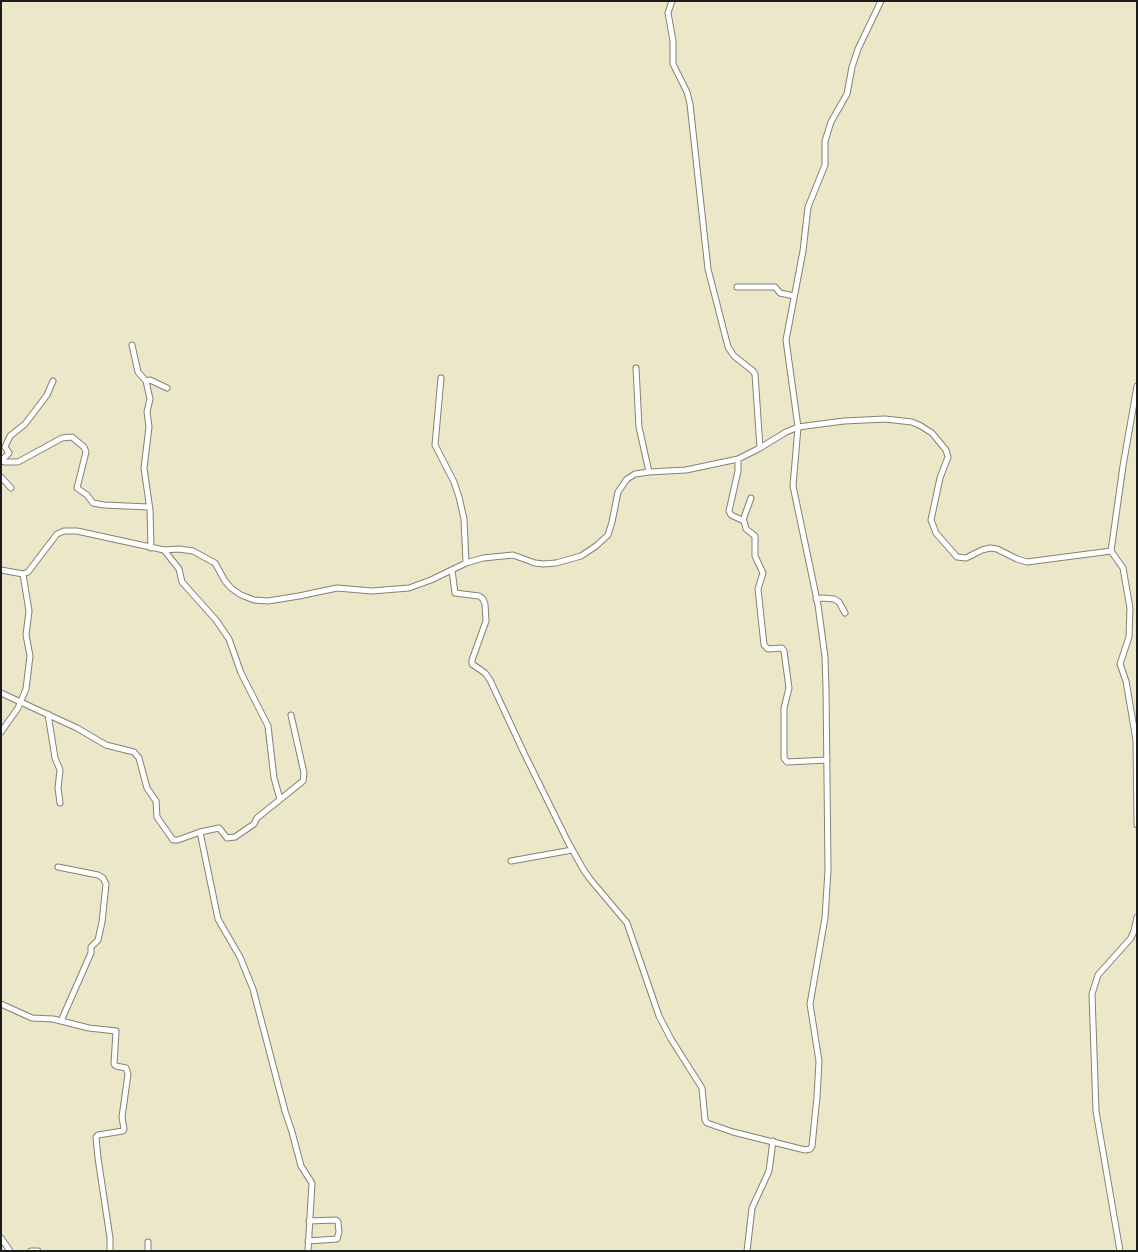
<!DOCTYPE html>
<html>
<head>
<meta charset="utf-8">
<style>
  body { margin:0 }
  #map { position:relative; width:1138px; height:1252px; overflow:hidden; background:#ede7c9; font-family:Delius,sans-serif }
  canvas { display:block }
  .frame { position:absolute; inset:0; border:2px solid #1c1c1c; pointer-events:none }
</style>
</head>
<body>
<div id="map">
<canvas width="1138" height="1252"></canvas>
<div class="frame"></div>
</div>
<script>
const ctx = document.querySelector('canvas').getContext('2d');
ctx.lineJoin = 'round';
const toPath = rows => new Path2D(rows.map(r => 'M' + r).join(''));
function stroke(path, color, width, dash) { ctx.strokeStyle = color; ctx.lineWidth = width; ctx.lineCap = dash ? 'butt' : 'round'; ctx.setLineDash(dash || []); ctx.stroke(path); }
const street = toPath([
  [672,1,668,13,673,41,673,64,687,92,690,104,708,269,728,347,734,356,753,371,755,374,760,448],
  [737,287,775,287,780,293,794,296],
  [132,345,138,372,146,381],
  [636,368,639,427,649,472],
  [441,378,435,445,454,482,459,497,464,519,466,563],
  [53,381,47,395,25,424,10,436,5,447,9,453,3,459,4,462,18,462,62,438,72,437,84,447,86,452,77,488,87,495,93,503,104,505,149,507],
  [738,459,738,471,729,511,731,515,744,521,746,529,755,536,755,556,763,573,758,589,764,645,768,649,782,648,784,651,789,688,784,708,784,758,787,762,827,760],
  [1,477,11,488],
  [743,520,751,498],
  [151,548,150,510,144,468,149,427,147,412,150,399,146,381,150,380,167,388],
  [164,550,179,569,182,582,216,620,229,639,241,673,268,726,274,778,280,799],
  [1111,551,1123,568,1130,608,1129,637,1120,664,1126,681,1136,740,1137,825],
  [1,570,23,574,28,572,57,534,64,531,77,531,164,550,179,549,193,551,215,563,225,581,231,588,241,595,254,600,268,601,299,596,337,588,372,591,409,588,431,580,466,563,483,558,513,555,535,563,543,564,556,563,581,556,596,546,608,535,612,522,618,492,627,479,635,474,649,472,686,470,738,459,760,448,786,432,798,427,844,421,885,419,912,422,921,426,932,433,946,450,948,457,940,478,931,520,936,533,957,557,966,558,982,550,990,548,997,549,1017,559,1027,562,1111,551,1123,466,1137,386],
  [452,570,455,593,479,596,483,599,485,604,486,621,472,660,472,664,485,673,490,680,524,753,568,842,583,869,590,879,627,923,659,1016,671,1039,702,1088,705,1120,707,1123,733,1132,805,1150,810,1149,812,1146,817,1097,819,1061,810,1004,825,918,828,870,826,688,825,657,818,605,793,486,798,427,786,340,803,251,808,207,825,165,825,141,831,122,847,94,852,67,858,49,881,1],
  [816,599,823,598,834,599,839,602,845,613],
  [1,693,77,728,106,745,134,752,139,758,147,788,156,801,157,817,171,837,173,840,178,840,200,832,218,919,240,957,253,989,285,1111,292,1132,301,1166,312,1183,308,1251],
  [48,714,55,758,60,770,58,788,60,803],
  [1,732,18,708,26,689,30,656,26,635,29,611,23,574],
  [200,832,219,828,227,838,235,837,254,824,257,818,303,781,304,773,291,715],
  [511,861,572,850],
  [58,867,98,875,103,878,106,884,102,922,98,940,91,947,91,953,61,1021],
  [1,1004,32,1018,53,1019,89,1028,116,1031,114,1064,116,1066,126,1068,128,1074,122,1117,124,1129,123,1131,98,1135,96,1137,98,1158,110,1238,110,1251],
  [1,1238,10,1251],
  [308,1241,337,1239,339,1232,338,1222,336,1220,309,1221],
  [31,1251,38,1251],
  [148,1251,148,1242],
  [747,1251,752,1208,769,1171,773,1141],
  [1120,1251,1096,1111,1092,994,1098,975,1131,938,1134,931,1137,917]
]);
stroke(street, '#848272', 7);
stroke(street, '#fff', 5);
</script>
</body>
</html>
